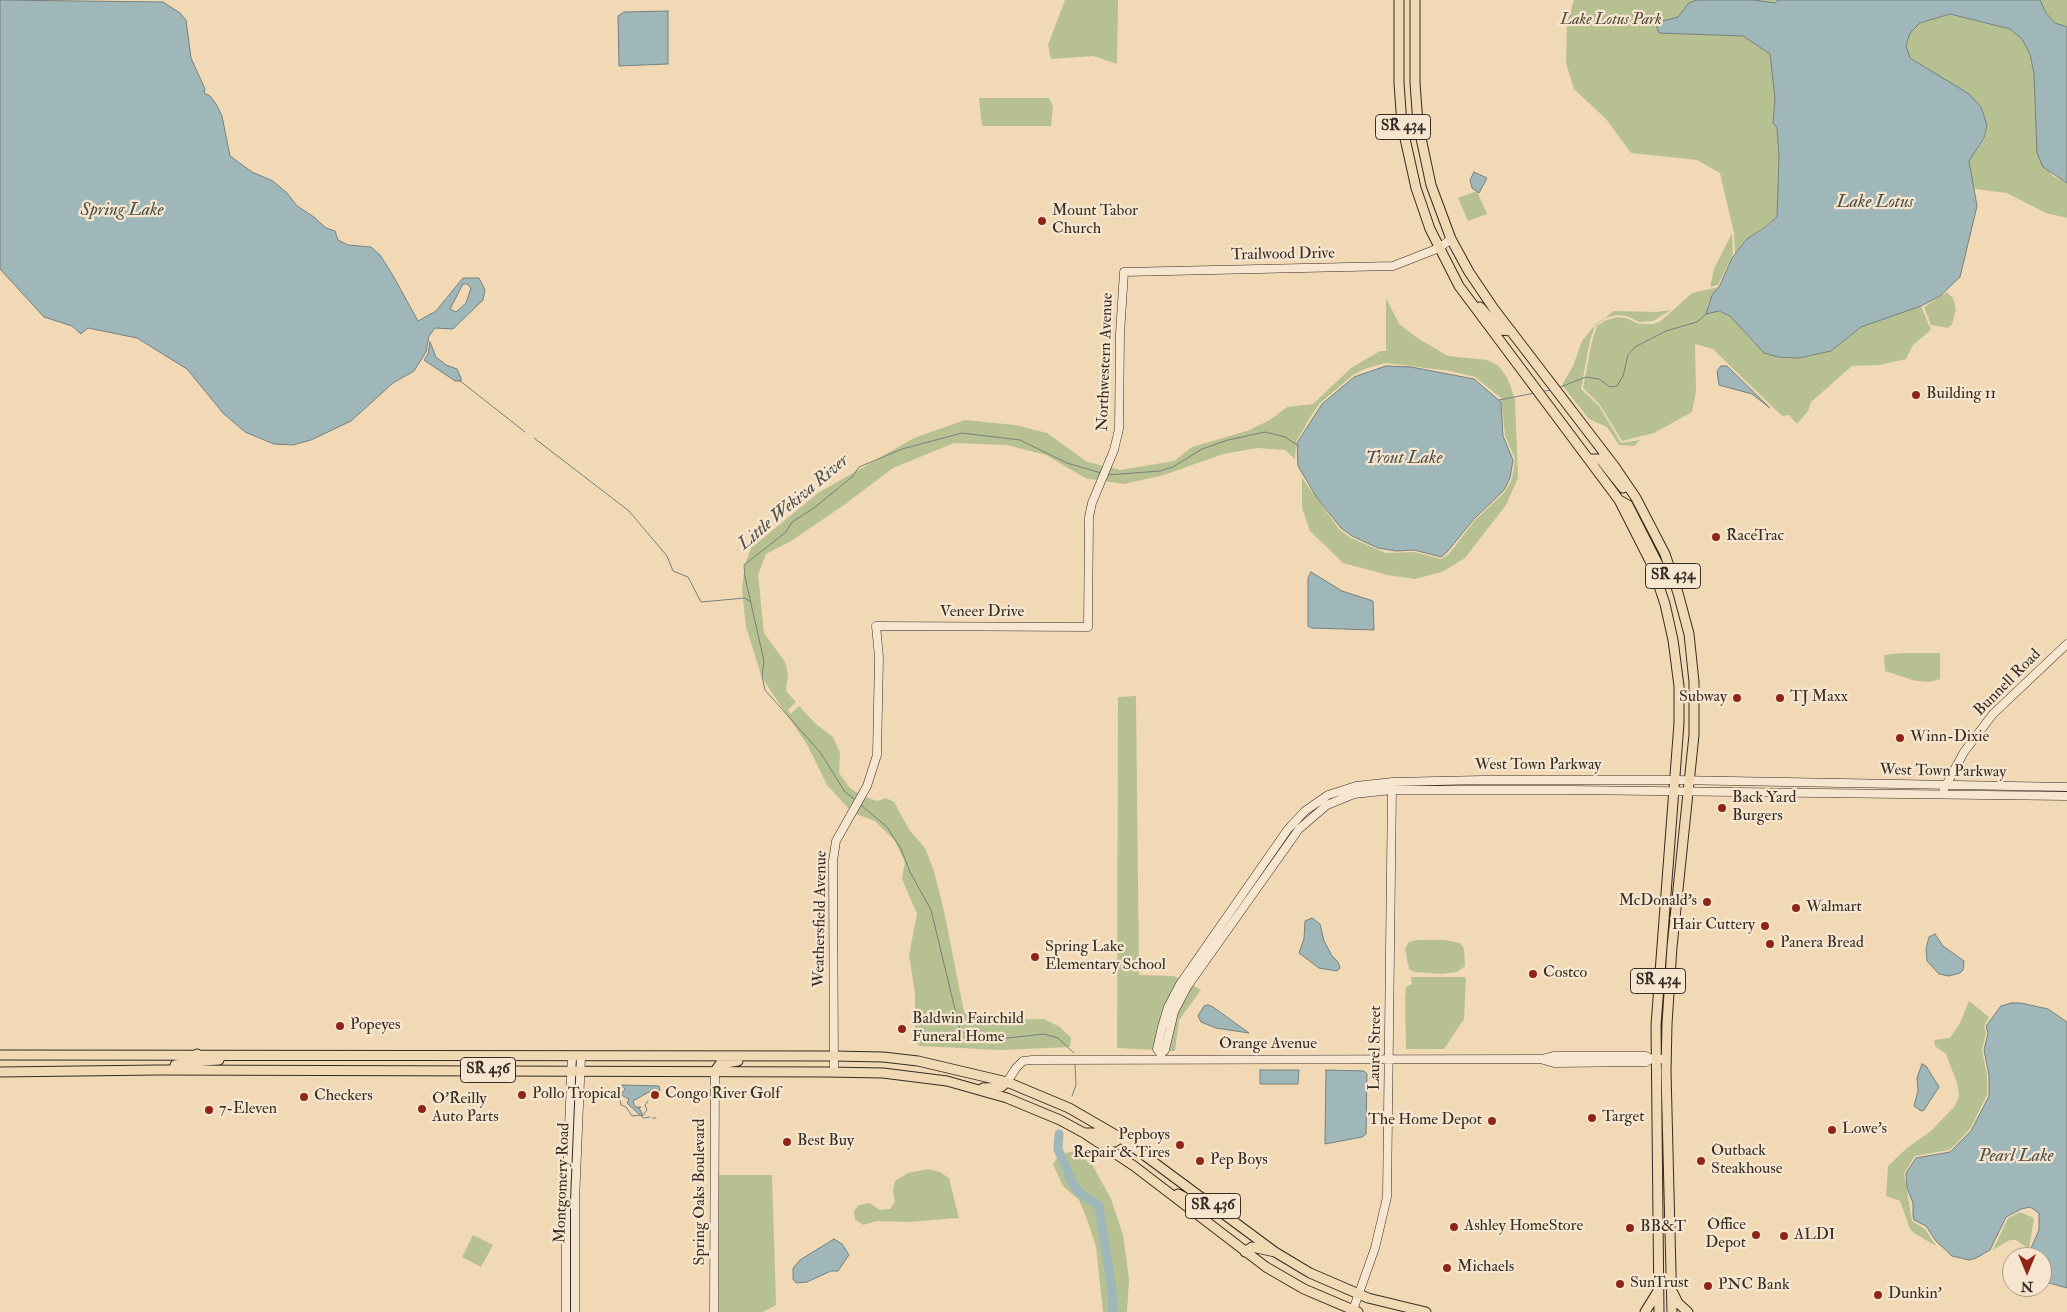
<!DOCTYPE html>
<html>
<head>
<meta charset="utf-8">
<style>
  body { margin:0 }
  #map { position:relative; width:2067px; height:1312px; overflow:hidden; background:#f1d9b6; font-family:"IM FELL Double Pica",serif }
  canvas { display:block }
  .north { position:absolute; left:2002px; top:1247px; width:50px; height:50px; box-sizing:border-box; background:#f6e6d0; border:1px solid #a99c8b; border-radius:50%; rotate:180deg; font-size:14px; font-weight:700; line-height:20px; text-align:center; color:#362d24 }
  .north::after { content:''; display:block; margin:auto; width:18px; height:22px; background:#8f2418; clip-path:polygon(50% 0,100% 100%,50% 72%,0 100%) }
</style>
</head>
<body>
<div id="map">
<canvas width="2067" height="1312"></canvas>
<div class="north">N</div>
</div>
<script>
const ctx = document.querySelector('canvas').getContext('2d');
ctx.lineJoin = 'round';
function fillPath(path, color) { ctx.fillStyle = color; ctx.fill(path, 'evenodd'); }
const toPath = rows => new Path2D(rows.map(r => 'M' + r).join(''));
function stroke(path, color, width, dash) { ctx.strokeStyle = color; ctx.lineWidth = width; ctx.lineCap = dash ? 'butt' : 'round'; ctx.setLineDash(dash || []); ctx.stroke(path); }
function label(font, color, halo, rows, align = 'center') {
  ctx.font = font + ' "IM FELL Double Pica",serif'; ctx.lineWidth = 4.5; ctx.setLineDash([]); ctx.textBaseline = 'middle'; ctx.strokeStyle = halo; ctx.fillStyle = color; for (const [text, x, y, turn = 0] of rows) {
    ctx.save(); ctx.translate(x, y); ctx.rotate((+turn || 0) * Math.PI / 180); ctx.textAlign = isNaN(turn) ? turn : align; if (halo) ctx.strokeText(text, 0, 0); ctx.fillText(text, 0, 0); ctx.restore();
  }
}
const green = toPath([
  [1065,0,1118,0,1117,64,1093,56,1051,59,1048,45],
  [1574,0,1839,0,1813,33,1682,33,1743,36,1770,54,1775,99,1773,123,1777,128,1779,155,1777,217,1747,239,1735,254,1734,233,1720,173,1697,160,1631,153,1606,119,1574,89,1566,63,1567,22],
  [2040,0,2067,0,2067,27,2055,23,2046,13],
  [1950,14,2010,29,2022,39,2030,54,2034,74,2037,153,2053,176,2067,183,2067,218,2046,213,2007,193,1975,189,1969,171,1969,161,1985,138,1987,125,1928,69,1910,58,1906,46,1910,33,1920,23],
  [979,98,1049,98,1053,106,1051,126,982,126],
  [1477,191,1487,214,1468,221,1458,198],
  [1732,233,1733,254,1718,285,1710,287,1714,269],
  [1719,287,1712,295,1707,307,1730,316,1754,343,1799,358,1831,351,1861,327,1921,306,1931,330,1913,345,1906,359,1880,365,1852,366,1811,402,1808,411,1797,424,1789,415,1782,416,1713,349,1695,344,1696,392,1692,412,1654,433,1622,441,1600,405,1583,388,1592,341,1597,326,1606,320,1617,317,1626,318,1639,324,1654,324,1662,320,1692,293],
  [1947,292,1953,298,1956,309,1952,324,1948,328,1931,325,1924,307],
  [1386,298,1399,324,1419,339,1448,356,1487,360,1499,366,1508,379,1515,400,1518,478,1506,505,1465,558,1442,572,1415,579,1388,575,1343,563,1310,531,1302,508,1302,478,1339,529,1351,538,1386,553,1414,552,1441,559,1449,554,1475,520,1505,492,1512,479,1515,459,1505,435,1501,398,1475,377,1450,371,1386,363,1364,369,1353,375,1320,403,1311,416,1296,442,1295,459,1285,450,1257,448,1223,454,1164,475,1124,484,1103,481,1109,467,1120,470,1174,461,1192,447,1247,431,1270,420,1287,407,1313,404,1351,368,1380,351,1386,351],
  [1671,310,1653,321,1639,322,1627,316,1617,315,1605,318,1595,326,1590,340,1581,389,1599,406,1621,443,1640,440,1634,446,1619,445,1607,427,1589,419,1562,385,1573,366,1582,341,1596,324,1614,311,1657,312],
  [965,420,1015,425,1047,433,1087,462,1104,466,1099,480,1087,479,1046,455,1007,445,954,443,893,468,844,505,791,541,766,554,758,575,764,633,785,662,788,674,786,691,796,702,788,710,791,714,799,706,816,724,833,737,840,753,839,773,850,788,859,794,849,809,827,785,808,746,762,678,746,627,742,589,745,564,751,548,818,493,914,438],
  [1901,653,1940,653,1940,679,1930,682,1916,681,1885,671,1884,655],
  [1136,696,1139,975,1174,976,1180,979,1155,1050,1117,1048,1118,697],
  [863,796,877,801,886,798,894,802,910,831,925,848,934,871,944,911,964,1012,974,1020,1044,1019,1060,1027,1071,1038,1070,1047,1000,1050,920,1046,915,1042,915,993,909,955,917,914,902,879,905,862,895,841,875,821,853,813],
  [1417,940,1445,940,1460,943,1464,949,1465,966,1457,972,1442,974,1414,972,1409,969,1405,949,1409,942],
  [1411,977,1465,977,1466,979,1464,1019,1444,1049,1406,1049,1405,998,1406,987,1412,984],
  [1192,985,1201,990,1179,1020,1175,1051,1168,1051,1177,1013],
  [1969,1001,1989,1017,1984,1026,1986,1033,1982,1050,1987,1075,1987,1095,1970,1129,1955,1145,1949,1150,1915,1156,1904,1173,1912,1221,1925,1229,1936,1246,1914,1233,1910,1229,1900,1201,1886,1196,1888,1166,1907,1148,1931,1131,1955,1106,1959,1096,1957,1083,1946,1054,1935,1046,1934,1040,1950,1038,1960,1023],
  [1074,1151,1093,1166,1111,1199,1123,1235,1129,1279,1127,1312,1103,1312,1096,1247,1088,1222,1079,1200,1063,1186,1053,1164,1059,1155],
  [928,1169,940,1172,949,1178,959,1218,907,1222,877,1221,863,1225,855,1219,854,1211,859,1205,869,1203,880,1210,890,1209,895,1202,893,1190,895,1181,908,1173],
  [719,1175,772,1175,776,1305,763,1312,719,1312],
  [2020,1212,2034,1218,2029,1249,2016,1240,2010,1240,1993,1250,2008,1218],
  [473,1235,493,1245,481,1267,462,1257]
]);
const water = toPath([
  [0,0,163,2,180,13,186,20,191,58,205,89,204,93,210,96,216,104,222,116,230,156,252,172,273,181,287,193,297,206,314,217,326,228,335,231,338,240,348,245,371,247,380,255,392,274,418,321,436,311,463,278,479,278,485,290,483,300,453,329,435,328,429,336,426,352,414,371,393,383,351,421,311,440,293,445,274,444,245,432,223,413,187,369,137,338,88,328,81,334,72,326,44,317,0,269,0,0],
  [463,284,467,284,471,288,466,303,456,312,450,309,463,284],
  [1697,0,1754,0,1775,3,1778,0,2040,0,2046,13,2055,23,2067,27,2067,183,2043,167,2037,153,2034,74,2030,54,2022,39,2010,29,1950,14,1920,23,1910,33,1906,46,1910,58,1969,94,1981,107,1987,125,1984,138,1969,161,1977,206,1960,277,1940,296,1921,306,1861,327,1831,351,1799,358,1778,357,1764,353,1730,316,1719,311,1706,314,1712,295,1719,287,1732,258,1747,239,1765,227,1777,217,1779,155,1777,128,1773,123,1775,99,1770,54,1743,36,1659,33,1655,23,1678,17,1689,3,1697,0],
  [668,11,668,64,619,66,618,16,624,12,668,11],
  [1474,172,1487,178,1479,193,1472,188,1470,180,1474,172],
  [430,342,436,357,446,365,457,369,461,378,461,381,455,381,424,360,428,354,430,342],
  [1386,366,1411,367,1474,379,1501,402,1503,436,1513,460,1510,478,1504,490,1474,519,1447,552,1441,557,1414,550,1396,551,1378,548,1352,536,1341,528,1317,498,1298,466,1297,443,1322,404,1354,377,1386,366],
  [1721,366,1727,366,1770,408,1752,394,1719,385,1717,371,1721,366],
  [1311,572,1342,591,1373,601,1374,630,1312,628,1308,626,1308,578,1311,572],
  [1312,918,1320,924,1324,941,1332,956,1338,962,1340,968,1337,971,1319,968,1299,953,1304,939,1305,921,1312,918],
  [1935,934,1943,946,1964,961,1963,970,1960,973,1949,976,1939,974,1927,961,1926,949,1929,937,1935,934],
  [2011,1003,2021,1003,2048,1009,2067,1022,2067,1288,2042,1281,2042,1257,2027,1257,2039,1230,2039,1213,2030,1207,2021,1209,2006,1217,1990,1250,1976,1258,1969,1260,1952,1256,1936,1241,1926,1226,1914,1220,1913,1216,1913,1203,1907,1188,1906,1173,1916,1158,1950,1152,1971,1131,1989,1096,1989,1075,1984,1050,1988,1033,1986,1026,2001,1006,2011,1003],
  [1208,1005,1213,1007,1249,1033,1216,1028,1201,1022,1198,1016,1204,1006,1208,1005],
  [1922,1064,1926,1066,1939,1087,1924,1110,1921,1111,1914,1106,1918,1091,1917,1078,1922,1064],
  [1260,1070,1299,1070,1298,1084,1260,1084,1260,1070],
  [1326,1070,1364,1071,1367,1074,1366,1134,1362,1137,1325,1144,1326,1070],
  [622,1085,659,1086,660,1091,649,1092,633,1101,635,1107,641,1107,639,1108,643,1115,641,1116,627,1103,629,1099,621,1095,625,1089,622,1085],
  [834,1239,842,1244,849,1255,838,1271,831,1271,807,1282,796,1283,793,1279,793,1268,800,1260,834,1239]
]);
const stream = toPath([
  [459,380,525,432],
  [1558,388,1586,377,1599,379,1610,387,1617,386,1623,376,1628,355,1635,347,1666,331,1697,322,1707,313],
  [1544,391,1552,390],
  [1499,400,1535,393],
  [534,438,629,511,667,556,673,571,688,577,701,602,745,598,751,602],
  [1107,475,1160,471,1173,467,1202,449,1228,440,1265,432,1285,437,1299,446],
  [854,799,845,792,820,752,765,690,762,676,764,661,745,577,744,565,786,532,792,522,814,508,852,477,859,467,902,449,962,433,1020,440,1067,463,1101,473],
  [861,805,887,827,901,849,910,872,931,910,960,1030,981,1041,1044,1034,1058,1038,1074,1053],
  [1072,1096,1076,1085,1075,1065],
  [620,1100,621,1105,626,1107,632,1116,641,1115,643,1118],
  [643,1115,647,1110,645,1105,648,1101],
  [644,1118,650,1117],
  [653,1118,656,1118]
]);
const river = toPath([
  [1059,1134,1058,1149,1073,1184,1079,1192,1099,1206,1112,1290,1113,1312]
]);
const secondary = toPath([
  [1944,789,1964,752,1993,714,2067,644],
  [1161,1054,1157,1049,1162,1027,1168,1007,1180,984,1288,829,1305,811,1328,795,1356,786,1393,782,1482,780,1674,780,2067,787],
  [1160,1058,1161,1054,1165,1050,1174,1012,1187,987,1299,829,1327,805,1354,794,1392,790,1570,790,2067,796],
  [1542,1059,1553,1056,1646,1056,1651,1059,1666,1059],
  [834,1072,833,861,836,841,867,786,877,755,879,657,876,626,1088,627,1089,517,1092,503,1114,450,1119,429,1120,334,1124,272,1393,266,1439,248,1451,239],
  [1007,1082,1016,1068,1023,1061,1032,1060,1540,1059,1554,1063,1646,1062,1651,1059],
  [1353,1310,1375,1248,1387,1197,1392,787],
  [566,1312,566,1199,572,1056],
  [575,1312,575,1201,581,1056],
  [714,1312,715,1071]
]);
const primary = toPath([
  [1399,0,1399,83,1402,125,1416,188,1430,229,1459,286,1619,500,1652,565,1665,604,1673,640,1679,686,1679,723,1656,1025,1659,1312],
  [1415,0,1415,83,1418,124,1431,185,1451,239,1469,272,1494,309,1615,467,1636,498,1665,554,1678,593,1689,634,1694,682,1694,735,1672,947,1667,1024,1666,1071,1672,1312],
  [1480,307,1500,330,1511,331],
  [1589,459,1600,459,1623,488],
  [1619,500,1628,505,1664,576,1674,580],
  [0,1055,833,1056,883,1057,918,1061,1007,1082,1069,1108,1121,1138,1275,1252,1310,1273,1368,1298,1426,1312],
  [175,1065,190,1062,197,1054],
  [192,1070,202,1061,219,1060],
  [715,1071,720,1064,738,1061],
  [0,1072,158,1070,827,1072,883,1073,947,1081,1007,1098,1060,1120,1084,1133,1134,1166,1266,1267,1304,1289,1358,1312],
  [983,1088,1001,1087,1007,1082],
  [1086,1133,1096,1133,1114,1142,1121,1138],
  [1178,1194,1192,1201,1203,1198],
  [1245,1252,1252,1247,1275,1252],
  [1673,1293,1678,1303,1688,1312],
  [1645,1312,1658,1291]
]);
const markers = [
  [1042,221,5,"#8f2418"],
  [1916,395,5,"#8f2418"],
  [1716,537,5,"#8f2418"],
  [1737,698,5,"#8f2418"],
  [1780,698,5,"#8f2418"],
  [1900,738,5,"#8f2418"],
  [1722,808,5,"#8f2418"],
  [1707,902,5,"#8f2418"],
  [1796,908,5,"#8f2418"],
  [1765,926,5,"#8f2418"],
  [1770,944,5,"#8f2418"],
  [1035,957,5,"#8f2418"],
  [1533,974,5,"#8f2418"],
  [340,1026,5,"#8f2418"],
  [902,1029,5,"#8f2418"],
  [522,1095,5,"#8f2418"],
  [655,1095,5,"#8f2418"],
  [304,1097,5,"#8f2418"],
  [422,1109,5,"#8f2418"],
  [209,1110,5,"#8f2418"],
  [1592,1118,5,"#8f2418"],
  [1492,1121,5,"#8f2418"],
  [1832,1130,5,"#8f2418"],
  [787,1142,5,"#8f2418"],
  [1180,1145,5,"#8f2418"],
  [1200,1161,5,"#8f2418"],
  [1701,1161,5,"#8f2418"],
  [1454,1227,5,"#8f2418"],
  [1630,1228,5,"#8f2418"],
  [1756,1235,5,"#8f2418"],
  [1784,1236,5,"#8f2418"],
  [1447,1268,5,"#8f2418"],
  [1620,1284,5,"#8f2418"],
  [1708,1286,5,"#8f2418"],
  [1878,1295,5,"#8f2418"]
];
const shields = [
  [1403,127,55],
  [1673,576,55],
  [1658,981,55],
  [488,1070,55],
  [1213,1206,55]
];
const shieldNames = [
  ["SR 434",1403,127],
  ["SR 434",1673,576],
  ["SR 434",1658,981],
  ["SR 436",488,1070],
  ["SR 436",1213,1206]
];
const parkNames = [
  ["Lake Lotus Park",1611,21]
];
const poiNames = [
  ["Mount Tabor",1052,212],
  ["Church",1052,230],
  ["Building 11",1926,395],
  ["RaceTrac",1726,537],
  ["Subway",1727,698,"right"],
  ["TJ Maxx",1790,698],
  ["Winn-Dixie",1910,738],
  ["Back Yard",1732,799],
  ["Burgers",1732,817],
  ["McDonald's",1697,902,"right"],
  ["Walmart",1806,908],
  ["Hair Cuttery",1755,926,"right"],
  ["Panera Bread",1780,944],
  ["Spring Lake",1045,948],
  ["Elementary School",1045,966],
  ["Costco",1543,974],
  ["Baldwin Fairchild",912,1020],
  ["Funeral Home",912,1038],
  ["Popeyes",350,1026],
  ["Pollo Tropical",532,1095],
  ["Congo River Golf",665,1095],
  ["Checkers",314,1097],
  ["O'Reilly",432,1100],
  ["Auto Parts",432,1118],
  ["7-Eleven",219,1110],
  ["Target",1602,1118],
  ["The Home Depot",1482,1121,"right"],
  ["Lowe's",1842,1130],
  ["Pepboys",1170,1136,"right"],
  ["Repair & Tires",1170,1154,"right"],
  ["Best Buy",797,1142],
  ["Outback",1711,1152],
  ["Steakhouse",1711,1170],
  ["Pep Boys",1210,1161],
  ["Office",1746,1226,"right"],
  ["Depot",1746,1244,"right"],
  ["Ashley HomeStore",1464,1227],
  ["BB&T",1640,1228],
  ["ALDI",1794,1236],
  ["Michaels",1457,1268],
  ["SunTrust",1630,1284],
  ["PNC Bank",1718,1286],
  ["Dunkin'",1888,1295]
];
const streetNames = [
  ["Trailwood Drive",1283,255,-1],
  ["Northwestern Avenue",1106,362,-88],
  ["Veneer Drive",982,613],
  ["Bunnell Road",2008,683,-45],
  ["West Town Parkway",1538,766],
  ["West Town Parkway",1943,772,1],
  ["Weathersfield Avenue",821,919,-89],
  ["Orange Avenue",1268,1045],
  ["Laurel Street",1376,1048,-89],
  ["Montgomery Road",563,1183,-88],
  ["Spring Oaks Boulevard",701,1192,-90]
];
const waterNames = [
  ["Lake Lotus",1875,203],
  ["Spring Lake",122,211],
  ["Trout Lake",1404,459],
  ["Little Wekiva River",794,503,-40],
  ["Pearl Lake",2016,1157]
];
fillPath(green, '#b7c091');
fillPath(water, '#9fb7b9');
stroke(water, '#75807d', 1);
stroke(stream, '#75807d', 1);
stroke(river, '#9fb7b9', 9);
stroke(secondary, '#362d24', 9);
stroke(primary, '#362d24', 11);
stroke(secondary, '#f6e6d0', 8);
stroke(primary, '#f1d9b6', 9);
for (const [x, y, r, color] of markers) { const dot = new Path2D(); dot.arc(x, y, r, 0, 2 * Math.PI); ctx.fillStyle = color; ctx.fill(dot); stroke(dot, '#f6e6d0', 2); }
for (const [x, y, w] of shields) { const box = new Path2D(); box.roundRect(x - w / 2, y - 12.5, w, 25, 4); ctx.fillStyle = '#f6e6d0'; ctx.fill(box); stroke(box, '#362d24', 1); }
label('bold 15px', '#362d24', null, shieldNames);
label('italic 16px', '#504a3a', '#f6e6d0', parkNames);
label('16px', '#362d24', '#f6e6d0', poiNames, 'left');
label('16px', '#362d24', '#f6e6d0', streetNames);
label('italic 18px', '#505049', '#f6e6d0', waterNames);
</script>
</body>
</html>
